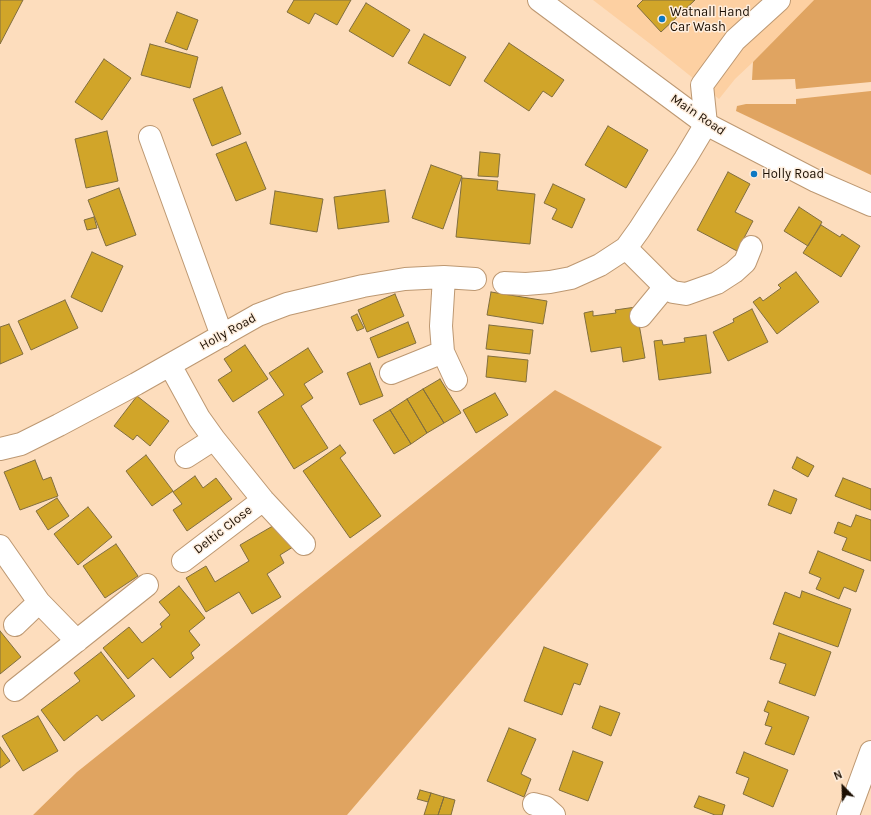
<!DOCTYPE html>
<html>
<head>
<meta charset="utf-8">
<style>
  body { margin:0 }
  #map { position:relative; width:871px; height:815px; overflow:hidden; background:#fdddbd; font-family:Karla,sans-serif }
  canvas { display:block }
  .north { position:absolute; left:823px; top:767px; width:40px; height:40px; -webkit-text-stroke:3px #feeede; paint-order:stroke; rotate:337deg; font-size:11px; font-weight:700; line-height:16px; text-align:center; color:#1d1003 }
  .north::after { content:''; display:block; margin:auto; width:14px; height:18px; background:#1d1003; clip-path:polygon(50% 0,100% 100%,50% 72%,0 100%) }
</style>
</head>
<body>
<div id="map">
<canvas width="871" height="815"></canvas>
<div class="north">N</div>
</div>
<script>
const ctx = document.querySelector('canvas').getContext('2d');
ctx.lineJoin = 'round';
function fillPath(path, color) { ctx.fillStyle = color; ctx.fill(path, 'evenodd'); }
const toPath = rows => new Path2D(rows.map(r => 'M' + r).join(''));
function stroke(path, color, width, dash) { ctx.strokeStyle = color; ctx.lineWidth = width; ctx.lineCap = dash ? 'butt' : 'round'; ctx.setLineDash(dash || []); ctx.stroke(path); }
function label(font, color, halo, rows, align = 'center') {
  ctx.font = font + ' Karla,sans-serif'; ctx.lineWidth = 3; ctx.setLineDash([]); ctx.textBaseline = 'middle'; ctx.strokeStyle = halo; ctx.fillStyle = color; for (const [text, x, y, turn = 0] of rows) {
    ctx.save(); ctx.translate(x, y); ctx.rotate((+turn || 0) * Math.PI / 180); ctx.textAlign = isNaN(turn) ? turn : align; if (halo) ctx.strokeText(text, 0, 0); ctx.fillText(text, 0, 0); ctx.restore();
  }
}
const built = toPath([
  [593,0,814,0,753,62,735,79,719,99,653,46]
]);
const green = toPath([
  [814,0,871,0,871,82,796,89,795,79,752,80,753,62],
  [871,91,871,175,736,111,737,106,746,104,796,104,796,99],
  [555,390,662,447,347,815,33,815,77,772]
]);
const building = toPath([
  [0,0,23,0,0,44,0,0],
  [294,0,351,0,337,25,315,13,309,24,287,12,294,0],
  [643,0,695,0,661,32,637,6,643,0],
  [366,3,410,30,393,57,349,31,366,3],
  [177,12,198,20,187,50,165,42,177,12],
  [424,34,466,57,450,86,408,63,424,34],
  [509,43,564,80,552,97,543,91,529,111,484,81,509,43],
  [150,44,198,57,190,88,141,75,150,44],
  [104,59,131,78,102,120,75,102,104,59],
  [222,87,241,134,212,146,193,99,222,87],
  [608,126,648,150,626,188,585,165,608,126],
  [107,131,118,181,86,188,75,139,107,131],
  [246,142,266,189,236,201,216,154,246,142],
  [480,152,500,154,498,177,478,176,480,152],
  [431,165,462,176,443,229,412,218,431,165],
  [728,172,750,184,735,212,753,221,737,251,697,230,728,172],
  [462,178,498,181,497,190,535,194,530,244,456,237,462,178],
  [553,184,585,199,572,228,552,219,557,209,544,203,553,184],
  [119,188,136,235,106,246,88,200,119,188],
  [385,190,389,222,338,229,334,197,385,190],
  [275,191,323,199,317,232,270,224,275,191],
  [799,207,822,222,808,246,784,231,799,207],
  [94,217,97,228,87,230,84,220,94,217],
  [821,225,840,237,842,234,860,246,841,277,803,253,821,225],
  [92,252,123,266,102,312,71,297,92,252],
  [796,272,819,302,777,334,753,302,760,297,763,301,781,288,778,285,796,272],
  [491,292,547,301,543,324,487,315,491,292],
  [395,294,404,316,367,332,358,310,395,294],
  [65,300,78,328,31,350,18,321,65,300],
  [636,307,645,358,623,362,621,347,591,352,584,313,593,311,593,316,616,313,615,310,636,307],
  [752,309,768,342,728,361,713,332,734,322,733,319,752,309],
  [357,314,364,328,357,331,351,317,357,314],
  [408,322,416,343,378,358,370,338,408,322],
  [9,324,23,354,0,364,0,327,9,324],
  [489,325,533,330,530,354,486,349,489,325],
  [706,335,711,373,659,380,654,341,662,340,663,345,685,342,684,338,706,335],
  [245,345,268,379,233,402,218,380,232,371,224,359,245,345],
  [308,348,323,372,304,384,313,398,301,406,328,448,294,469,258,412,284,395,269,373,308,348],
  [488,356,528,360,526,382,486,377,488,356],
  [370,363,383,396,360,405,347,373,370,363],
  [440,379,461,413,444,423,423,389,440,379],
  [423,389,444,423,427,433,407,399,423,389],
  [495,393,508,415,476,433,463,410,495,393],
  [137,396,169,421,150,446,137,435,133,440,114,426,137,396],
  [407,399,427,433,411,444,390,410,407,399],
  [390,410,411,444,394,454,373,420,390,410],
  [340,445,346,453,340,458,381,516,350,538,303,471,340,445],
  [146,455,173,491,152,506,126,471,146,455],
  [797,457,814,466,808,477,792,468,797,457],
  [35,460,43,480,51,477,58,496,20,510,4,472,35,460],
  [195,476,203,488,216,478,232,499,187,531,173,510,182,504,173,492,195,476],
  [843,478,871,489,871,510,835,496,843,478],
  [774,490,797,499,791,514,768,505,774,490],
  [57,498,69,516,48,530,36,511,57,498],
  [88,507,112,537,78,565,54,534,88,507],
  [856,515,871,520,871,561,842,550,847,538,834,533,838,522,851,527,856,515],
  [278,523,293,547,280,555,284,563,267,574,281,597,252,614,239,592,206,612,186,578,206,566,215,582,249,561,240,545,278,523],
  [116,544,138,576,105,598,83,566,116,544],
  [818,551,864,570,856,592,844,587,839,599,816,589,821,578,809,573,818,551],
  [179,586,205,618,189,631,200,645,191,653,194,658,170,678,153,658,128,679,103,648,129,627,142,643,162,627,160,624,170,615,159,602,179,586],
  [802,591,851,609,838,647,773,624,785,592,800,598,802,591],
  [0,631,21,657,0,674,0,631],
  [779,633,831,652,815,696,779,683,786,664,770,659,779,633],
  [544,647,588,664,580,685,574,683,562,715,524,701,544,647],
  [101,652,135,696,102,721,97,715,64,741,41,710,80,681,74,673,101,652],
  [768,701,809,717,794,755,765,744,772,727,765,725,769,713,764,711,768,701],
  [600,706,620,713,611,736,592,728,600,706],
  [38,716,58,751,23,771,2,736,38,716],
  [509,728,536,739,521,774,531,779,524,797,487,781,509,728],
  [0,747,10,761,0,768,0,747],
  [573,751,603,762,588,801,559,790,573,751],
  [744,752,788,770,773,807,743,794,749,778,736,773,744,752],
  [420,790,431,793,428,802,417,799,420,790],
  [431,793,444,797,438,815,424,815,431,793],
  [699,796,725,805,722,815,715,815,694,807,699,796],
  [444,797,455,800,451,815,438,815,444,797]
]);
const minor = toPath([
  [150,137,222,336],
  [626,248,665,287,673,292,686,294,717,283,734,272,745,262,751,247],
  [444,277,441,326,443,352,456,380],
  [504,283,526,284,550,282,571,278,600,265,626,248,639,230,685,159,706,124,702,85,735,40,779,0],
  [641,316,665,287],
  [170,365,199,418,214,439,263,500,304,544],
  [391,373,443,352],
  [0,449,21,444,59,425,136,384,258,315,287,304,363,286,405,279,444,277,475,279],
  [186,457,214,439],
  [0,546,39,602,77,641],
  [183,561,263,500],
  [15,625,39,602],
  [15,690,147,585],
  [534,804,545,807,554,815],
  [848,815,871,752]
]);
const major = toPath([
  [539,0,706,124,816,181,871,205]
]);
const markers = [
  [662,19,4,"#0d79c3"],
  [754,174,4,"#0d79c3"]
];
const poiNames = [
  ["Watnall Hand",670,12],
  ["Car Wash",670,27],
  ["Holly Road",762,174]
];
const streetNames = [
  ["Main Road",698,115,34],
  ["Holly Road",228,332,-29],
  ["Deltic Close",223,530,-38]
];
fillPath(built, '#fdd0a2');
fillPath(green, '#e0a461');
fillPath(building, '#d1a529');
stroke(building, '#816e3f', 1);
stroke(minor, '#bd9872', 24);
stroke(major, '#bd9872', 24);
stroke(minor, '#fff', 22);
stroke(major, '#fff', 22);
for (const [x, y, r, color] of markers) { const dot = new Path2D(); dot.arc(x, y, r, 0, 2 * Math.PI); ctx.fillStyle = color; ctx.fill(dot); stroke(dot, '#feeede', 1.5); }
label('13px', '#1d1003', '#feeede', poiNames, 'left');
label('13px', '#1d1003', '#feeede', streetNames);
</script>
</body>
</html>
